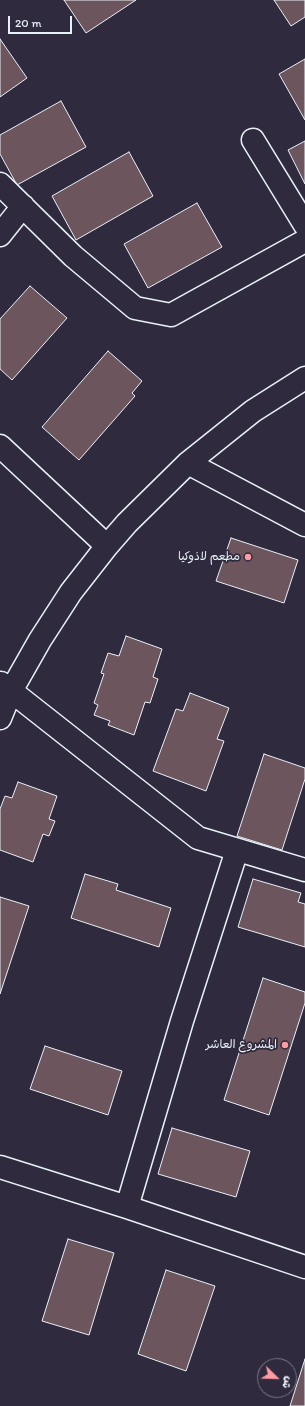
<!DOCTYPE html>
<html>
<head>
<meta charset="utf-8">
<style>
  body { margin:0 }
  #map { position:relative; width:305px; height:1406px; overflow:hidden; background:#2f2a3d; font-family:Itim,"Playpen Sans Arabic",sans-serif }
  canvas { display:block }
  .north { position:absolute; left:257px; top:1358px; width:40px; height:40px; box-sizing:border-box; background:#2f2a3d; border:1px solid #797a88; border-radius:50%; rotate:113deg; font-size:11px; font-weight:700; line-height:16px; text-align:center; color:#e8f1f8 }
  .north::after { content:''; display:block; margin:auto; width:14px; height:18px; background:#ff9aa2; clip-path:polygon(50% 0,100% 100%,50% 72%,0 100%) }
  .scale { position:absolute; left:8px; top:16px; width:64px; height:18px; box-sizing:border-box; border:2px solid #e8f1f8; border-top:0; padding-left:5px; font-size:12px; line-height:14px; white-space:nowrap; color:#e8f1f8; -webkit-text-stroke:3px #2f2a3d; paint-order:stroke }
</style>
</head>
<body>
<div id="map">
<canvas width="305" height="1406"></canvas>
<div class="north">ش</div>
<div class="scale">20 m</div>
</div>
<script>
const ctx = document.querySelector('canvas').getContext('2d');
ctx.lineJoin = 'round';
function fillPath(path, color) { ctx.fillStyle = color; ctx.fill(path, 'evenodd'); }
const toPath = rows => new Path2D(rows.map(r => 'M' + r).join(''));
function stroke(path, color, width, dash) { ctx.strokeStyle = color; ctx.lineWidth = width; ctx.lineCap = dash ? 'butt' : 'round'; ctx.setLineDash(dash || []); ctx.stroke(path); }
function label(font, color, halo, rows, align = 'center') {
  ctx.font = font + ' Itim,"Playpen Sans Arabic",sans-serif'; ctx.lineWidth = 3.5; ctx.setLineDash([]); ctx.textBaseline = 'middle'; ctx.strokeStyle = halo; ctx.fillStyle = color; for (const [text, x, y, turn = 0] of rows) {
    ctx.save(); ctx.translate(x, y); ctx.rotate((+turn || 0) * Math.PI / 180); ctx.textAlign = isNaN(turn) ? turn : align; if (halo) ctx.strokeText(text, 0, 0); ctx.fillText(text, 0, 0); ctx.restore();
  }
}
const building = toPath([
  [64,0,136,0,86,33,64,0],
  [274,0,305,0,305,17,291,26,274,0],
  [0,39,27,78,0,97,0,39],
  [305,59,305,120,279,74,305,59],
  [61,101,86,147,17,185,0,154,0,135,61,101],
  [305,141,305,184,288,150,305,141],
  [129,152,153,196,76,240,52,196,129,152],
  [197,203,222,247,148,288,124,244,197,203],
  [30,286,67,318,12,380,0,369,0,319,30,286],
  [108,351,142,381,132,393,135,396,79,460,42,427,108,351],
  [231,538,298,560,284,603,216,581,231,538],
  [126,636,162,649,153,677,158,679,150,703,145,702,134,735,108,725,110,721,94,715,98,705,94,703,104,674,101,673,108,653,119,656,126,636],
  [190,693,229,708,217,739,224,741,206,791,153,771,176,709,183,711,190,693],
  [264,754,305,768,305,779,282,850,237,836,264,754],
  [18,782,57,796,49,819,55,821,49,836,43,834,33,862,0,850,0,809,5,796,12,798,18,782],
  [85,874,118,884,116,890,171,908,159,947,71,918,85,874],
  [253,879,301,893,298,902,305,904,305,947,238,927,253,879],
  [0,897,29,906,0,994,0,897],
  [263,978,305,992,305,1003,269,1115,224,1100,263,978],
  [45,1046,122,1071,108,1115,30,1089,45,1046],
  [172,1128,250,1151,236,1197,158,1174,172,1128],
  [68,1239,114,1253,89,1335,42,1321,68,1239],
  [166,1270,215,1286,186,1371,138,1354,166,1270],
  [305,1359,305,1406,290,1406,305,1359]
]);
const minor = toPath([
  [253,140,305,225],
  [0,184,73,256,135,308,171,315,305,241],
  [0,235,23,206],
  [0,446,107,546],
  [188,463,305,525],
  [1,683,198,838,305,870],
  [0,718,11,691,40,640,71,592,107,546,127,523,188,463,253,411,305,378],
  [0,1167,127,1207,305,1267],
  [127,1207,182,1021,237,850]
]);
const markers = [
  [248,557,4,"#ff9aa2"],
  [285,1045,4,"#ff9aa2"]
];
const poiNames = [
  ["مطعم لاذوكيا",240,557],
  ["المشروع العاشر",277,1045]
];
fillPath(building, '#6d555e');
stroke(building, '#e8f1f8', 1);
stroke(minor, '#e8f1f8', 25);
stroke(minor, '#2f2a3d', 22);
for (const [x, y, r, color] of markers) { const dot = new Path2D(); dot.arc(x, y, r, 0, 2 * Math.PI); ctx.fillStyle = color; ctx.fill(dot); stroke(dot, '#2f2a3d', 1.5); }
label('12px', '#e8f1f8', '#2f2a3d', poiNames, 'right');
</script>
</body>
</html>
